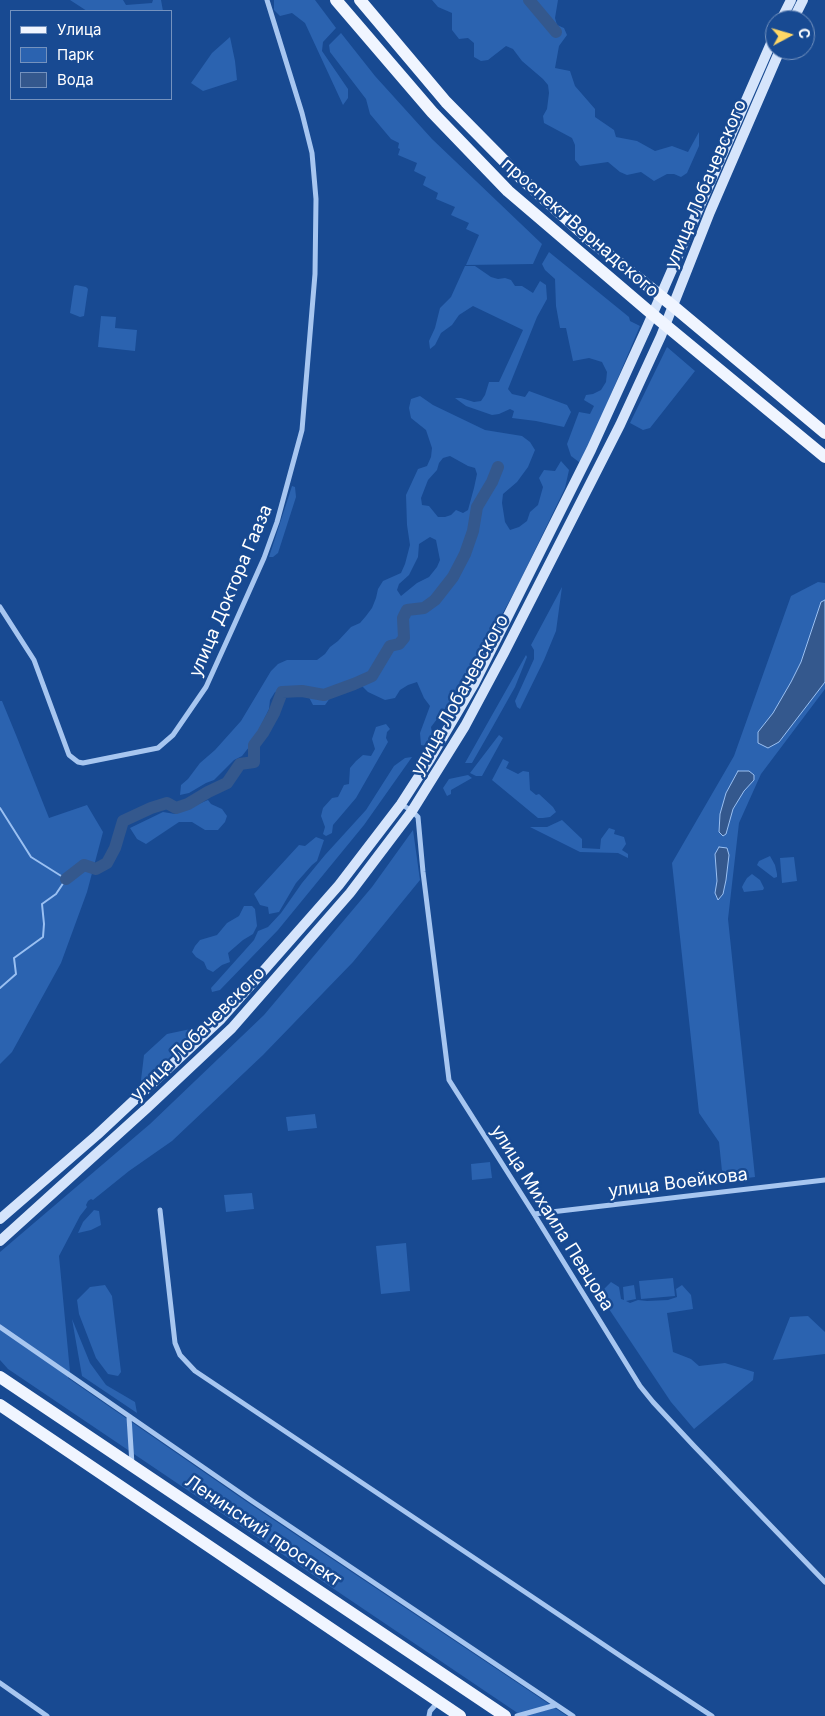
<!DOCTYPE html>
<html>
<head>
<meta charset="utf-8">
<style>
  body { margin:0 }
  #map { position:relative; width:825px; height:1716px; overflow:hidden; background:#184a92; font-family:Inter,sans-serif }
  canvas { display:block }
  .legend { position:absolute; left:10px; top:10px; width:162px; height:90px; box-sizing:border-box; background:#184a92; border:1px solid #7492be; margin:0; padding:6px 9px; list-style:none; font-size:15px; color:#fff }
  .legend li { display:flex; align-items:center; gap:10px; height:25px }
  .legend b { width:25px; border:1px solid #7492be }
  .north { position:absolute; left:765px; top:10px; width:50px; height:50px; box-sizing:border-box; background:#184a92; border:1px solid #7492be; border-radius:50%; rotate:84deg; font-size:14px; font-weight:700; line-height:20px; text-align:center; color:#fff }
  .north::after { content:''; display:block; margin:auto; width:18px; height:22px; background:#ffd766; clip-path:polygon(50% 0,100% 100%,50% 72%,0 100%) }
</style>
</head>
<body>
<div id="map">
<canvas width="825" height="1716"></canvas>
<ul class="legend">
<li><b style="height:6px;background:#f0f5ff"></b>Улица</li>
<li><b style="height:14px;background:#2b63b0"></b>Парк</li>
<li><b style="height:14px;background:#34588d"></b>Вода</li>
</ul>
<div class="north">С</div>
</div>
<script>
const ctx = document.querySelector('canvas').getContext('2d');
ctx.lineJoin = 'round';
function fillPath(path, color) { ctx.fillStyle = color; ctx.fill(path, 'evenodd'); }
const toPath = rows => new Path2D(rows.map(r => 'M' + r).join(''));
function stroke(path, color, width, dash) { ctx.strokeStyle = color; ctx.lineWidth = width; ctx.lineCap = dash ? 'butt' : 'round'; ctx.setLineDash(dash || []); ctx.stroke(path); }
function label(font, color, halo, rows, align = 'center') {
  ctx.font = font + ' Inter,sans-serif'; ctx.lineWidth = 5; ctx.setLineDash([]); ctx.textBaseline = 'middle'; ctx.strokeStyle = halo; ctx.fillStyle = color; for (const [text, x, y, turn = 0] of rows) {
    ctx.save(); ctx.translate(x, y); ctx.rotate((+turn || 0) * Math.PI / 180); ctx.textAlign = isNaN(turn) ? turn : align; if (halo) ctx.strokeText(text, 0, 0); ctx.fillText(text, 0, 0); ctx.restore();
  }
}
const green = toPath([
  [70,0,123,0,126,5,152,3,153,0,161,0,163,11,87,11],
  [274,0,315,0,336,28,323,42,322,51,348,89,348,98,343,105,305,23,292,13,280,16,274,10],
  [432,0,558,0,555,18,557,25,564,28,567,35,559,46,555,68,570,71,575,86,595,109,595,117,614,130,616,137,637,141,655,151,672,146,688,152,699,132,699,146,687,173,681,177,674,174,667,174,654,181,641,172,627,175,620,172,608,162,580,166,575,160,575,145,572,138,544,123,543,116,547,109,549,93,548,85,543,79,522,61,513,49,506,46,488,60,481,61,474,57,474,43,468,38,459,39,452,30,452,13,438,7],
  [341,33,375,76,432,139,542,244,533,264,466,265,479,235,466,229,469,223,451,215,455,207,436,199,438,193,423,185,426,177,414,171,417,163,398,155,400,149,398,148,399,143,391,139,370,114,366,99,330,52,329,45],
  [230,37,235,61,237,80,203,91,191,83,212,53],
  [549,252,629,317,630,321,640,326,583,460,579,462,571,456,567,444,579,412,590,414,594,406,584,400,586,395,593,394,601,390,606,382,607,372,602,362,589,358,573,361,566,328,560,328,556,306,555,279,545,270,542,264],
  [465,266,475,266,491,277,498,279,505,278,511,280,515,286,522,286,533,293,540,281,546,285,547,299,537,317,508,389,512,394,525,397,529,391,567,405,571,412,564,427,536,421,512,418,514,411,510,409,499,414,492,415,466,406,455,398,461,398,474,402,481,401,485,395,489,382,499,382,523,330,473,306,459,315,452,325,441,333,435,345,430,349,429,341,435,328,440,308,451,297],
  [76,285,86,287,88,289,84,316,80,317,70,313,74,286],
  [101,316,116,317,115,328,137,330,135,351,98,347],
  [667,347,695,371,650,428,643,430,630,423],
  [420,396,433,405,485,430,522,436,530,442,535,450,528,467,517,482,503,494,502,503,505,522,510,530,519,527,527,521,530,512,538,505,543,487,539,478,544,470,555,471,561,461,569,470,565,488,518,585,491,635,465,682,431,727,433,739,427,746,421,745,420,733,430,706,424,698,417,682,408,685,400,690,395,698,385,700,368,692,361,685,352,681,334,687,330,698,325,705,313,705,303,686,294,687,275,692,270,700,269,709,253,742,242,756,234,760,214,780,206,783,189,793,180,795,181,785,188,779,200,763,215,750,241,721,271,671,278,664,287,660,317,660,325,654,330,647,338,641,351,627,360,623,366,616,372,608,376,598,378,589,383,581,401,573,405,564,410,545,407,525,406,495,418,469,427,466,431,457,432,448,426,430,411,418,409,408,411,399],
  [450,456,468,466,475,468,477,474,474,488,468,510,463,513,456,510,451,515,445,517,438,517,429,506,422,505,421,498,428,480,437,470,439,463,443,458],
  [430,537,436,540,440,560,437,567,429,577,417,583,401,596,397,590,399,584,409,575,418,557,419,544],
  [292,486,295,487,296,497,278,553,273,557,269,557],
  [818,582,825,583,825,689,761,774,739,823,728,919,755,1177,723,1181,719,1142,699,1113,672,863,734,756,791,596],
  [562,587,556,631,544,660,520,709,517,707,515,701,534,659,534,650,531,645],
  [526,655,527,657,515,687,492,728,472,763,465,763],
  [0,701,2,701,16,735,49,818,87,805,103,832,87,892,61,963,12,1052,0,1064],
  [386,724,390,729,387,732,386,738,388,742,356,798,333,825,332,833,326,836,323,834,325,827,321,816,323,808,332,798,338,797,344,785,349,784,350,768,356,761,363,755,371,756,375,749,372,739,376,727],
  [499,735,503,738,482,776,476,776,470,773],
  [412,757,364,825,278,930,220,990,212,992,211,988,254,940,258,931,268,927,281,913,302,883,325,855,366,810,394,766,405,758],
  [503,759,509,762,506,768,518,774,523,771,529,772,530,790,536,795,539,794,553,807,556,812,550,817,543,818,538,818,492,780],
  [468,775,472,778,451,790,451,794,447,796,443,788,449,779],
  [208,800,211,804,222,809,227,816,225,822,218,830,205,830,192,822,179,822,146,844,137,839,130,828,163,812,175,814],
  [562,820,582,839,582,848,600,849,601,839,609,828,615,830,614,834,624,837,626,844,622,850,628,854,628,858,618,853,580,852,530,827,547,827],
  [413,830,420,880,353,962,263,1055,172,1141,129,1171,93,1200,91,1199,88,1201,86,1205,87,1207,80,1216,59,1256,70,1372,68,1378,250,1504,567,1716,522,1716,8,1369,0,1360,0,1252,150,1124,264,1015,372,887],
  [316,837,324,840,317,861,312,865,296,883,279,912,269,914,268,907,260,905,254,894,299,845,305,846],
  [770,856,775,865,777,874,777,877,774,878,757,865,759,861],
  [794,857,797,881,782,883,780,858],
  [752,874,760,880,764,888,763,890,744,892,742,887,744,883,747,878],
  [244,906,252,906,255,909,257,926,253,934,243,940,228,953,230,962,222,965,213,972,207,969,204,962,196,957,192,952,195,946,200,940,217,935,227,923,239,916],
  [200,1027,145,1082,142,1082,141,1080,144,1055,167,1034],
  [315,1114,317,1128,288,1131,286,1117],
  [490,1162,492,1178,472,1180,471,1164],
  [252,1193,254,1209,226,1212,224,1195],
  [94,1210,99,1211,101,1225,91,1230,78,1233,83,1222],
  [406,1243,410,1291,381,1294,376,1246],
  [673,1278,675,1296,641,1299,639,1281],
  [611,1282,619,1287,621,1299,624,1300,623,1287,634,1285,636,1299,626,1301,630,1303,638,1300,647,1301,668,1300,677,1297,676,1289,682,1285,691,1295,693,1309,667,1313,673,1352,691,1359,699,1366,725,1363,754,1372,753,1380,694,1429,671,1402,599,1294],
  [105,1285,112,1296,121,1372,118,1376,108,1374,96,1358,79,1314,77,1300,90,1287],
  [808,1316,825,1332,825,1354,773,1360,790,1317],
  [72,1319,90,1363,106,1385,135,1402,137,1413,82,1376]
]);
const water = toPath([
  [825,600,825,682,779,742,768,748,758,743,758,732,773,713,791,682,801,662,821,602,825,600],
  [738,771,749,771,754,775,754,780,744,791,733,809,726,834,723,836,719,832,720,814,726,793,738,771],
  [719,847,727,848,729,855,726,880,723,894,718,900,715,893,717,881,715,854,719,847]
]);
const stream = toPath([
  [0,808,31,857,66,879,56,894,42,904,44,924,43,937,14,958,16,974,0,988]
]);
const river = toPath([
  [529,0,556,32],
  [66,879,84,865,96,869,107,863,115,848,123,821,151,808,167,803,176,808,188,804,208,792,227,783,240,764,254,762,254,745,263,733,274,713,282,692,302,691,324,695,354,684,372,676,390,646,399,644,404,638,403,618,407,610,424,608,435,600,453,577,465,554,473,531,477,507,492,482,498,467]
]);
const street = toPath([
  [0,607,34,660,69,755,78,762,83,763,158,748,173,735,206,687,235,623,264,558,277,522,302,430,315,274,316,199,312,153,302,113,267,0],
  [401,804,412,811,418,817,423,872,449,1080,534,1214,640,1386,653,1402,694,1446,825,1582],
  [160,1210,175,1343,180,1355,195,1371,625,1659,712,1716],
  [534,1214,825,1180],
  [0,1327,252,1501,573,1716],
  [129,1417,132,1464],
  [0,1683,47,1716],
  [429,1716,430,1711,438,1702],
  [517,1716,556,1705]
]);
const secondary = toPath([
  [781,20,791,0],
  [793,20,803,0],
  [0,1219,97,1135,221,1019,339,885,401,804,430,759,474,684,591,450,647,327,775,34],
  [0,1241,147,1108,232,1028,350,893,412,811,465,726,504,653,620,425,661,336,710,212,780,50]
]);
const primary = toPath([
  [336,0,432,112,508,191,652,314,825,457],
  [360,0,446,102,521,178,588,238,673,306,825,433],
  [0,1377,505,1716],
  [0,1405,460,1716]
]);
const streetNames = [
  ["улица Лобачевского",706,184,-67],
  ["проспект Вернадского",580,228,41],
  ["улица Доктора Гааза",231,591,-67],
  ["улица Лобачевского",460,695,-61],
  ["улица Лобачевского",198,1034,-45],
  ["улица Воейкова",678,1183,-7],
  ["улица Михаила Певцова",552,1218,58],
  ["Ленинский проспект",263,1531,34]
];
fillPath(green, '#2b63b0');
fillPath(water, '#34588d');
stroke(water, '#9ac0f2', 1);
stroke(stream, '#9ac0f2', 2);
stroke(river, '#34588d', 12);
stroke(street, '#a7c6f0', 5);
stroke(secondary, '#d5e4fb', 10);
stroke(primary, '#f0f5ff', 12);
label('18px', '#fff', '#184a92', streetNames);
</script>
</body>
</html>
